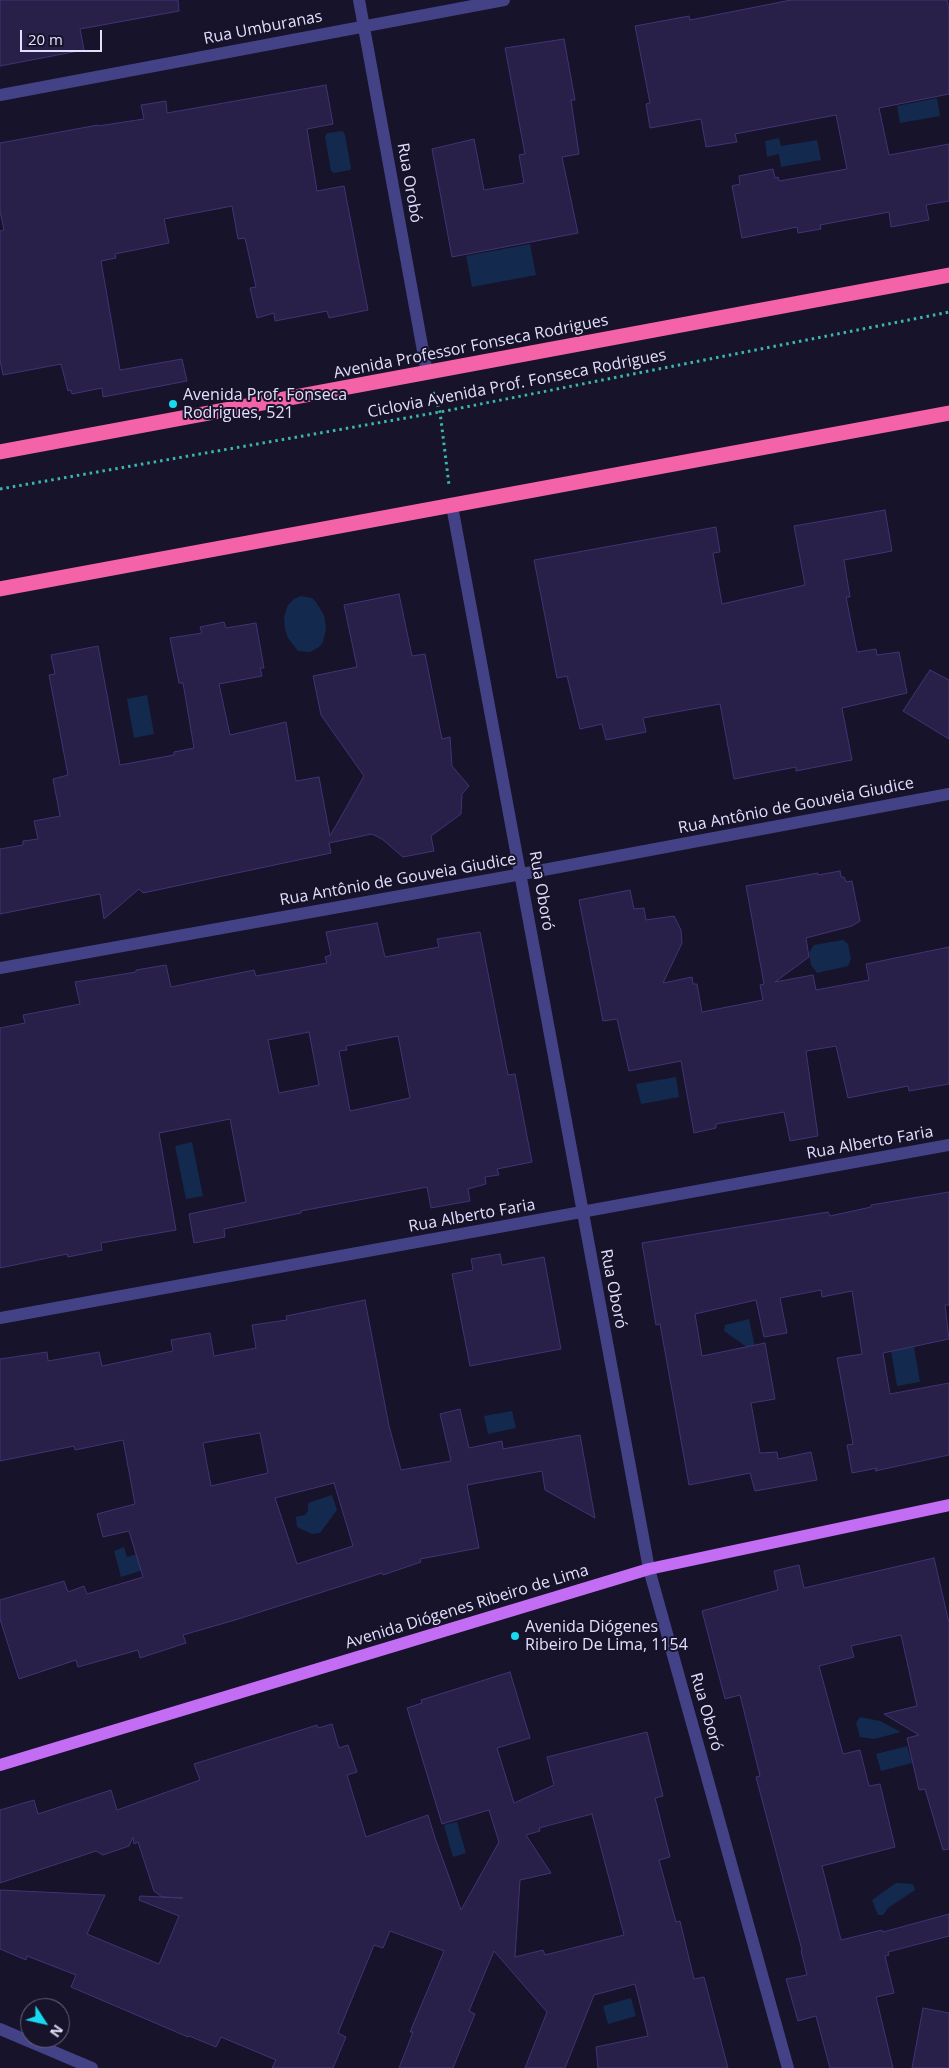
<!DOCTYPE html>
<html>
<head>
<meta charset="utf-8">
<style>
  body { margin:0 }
  #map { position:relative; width:949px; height:2068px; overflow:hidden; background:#17132a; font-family:"Open Sans",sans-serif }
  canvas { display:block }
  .north { position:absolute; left:20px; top:1998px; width:50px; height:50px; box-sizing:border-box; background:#17132a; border:1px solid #68657e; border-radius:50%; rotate:125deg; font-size:14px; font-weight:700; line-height:20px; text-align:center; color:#e2dffd }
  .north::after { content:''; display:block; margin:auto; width:18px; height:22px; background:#18d9ef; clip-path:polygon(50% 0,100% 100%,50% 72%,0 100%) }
  .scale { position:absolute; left:20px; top:30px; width:82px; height:22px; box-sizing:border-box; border:2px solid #e2dffd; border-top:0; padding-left:6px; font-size:15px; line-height:18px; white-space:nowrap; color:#e2dffd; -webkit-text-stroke:4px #17132a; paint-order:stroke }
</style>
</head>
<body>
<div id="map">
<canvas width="949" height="2068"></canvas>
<div class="north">N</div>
<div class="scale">20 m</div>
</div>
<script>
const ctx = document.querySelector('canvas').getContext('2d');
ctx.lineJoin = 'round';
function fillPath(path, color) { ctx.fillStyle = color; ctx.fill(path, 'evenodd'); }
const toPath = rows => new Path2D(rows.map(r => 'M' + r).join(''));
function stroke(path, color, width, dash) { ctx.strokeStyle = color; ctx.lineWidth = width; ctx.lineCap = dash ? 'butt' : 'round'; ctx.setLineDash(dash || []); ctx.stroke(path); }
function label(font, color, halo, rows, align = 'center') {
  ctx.font = font + ' "Open Sans",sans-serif'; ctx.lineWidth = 4; ctx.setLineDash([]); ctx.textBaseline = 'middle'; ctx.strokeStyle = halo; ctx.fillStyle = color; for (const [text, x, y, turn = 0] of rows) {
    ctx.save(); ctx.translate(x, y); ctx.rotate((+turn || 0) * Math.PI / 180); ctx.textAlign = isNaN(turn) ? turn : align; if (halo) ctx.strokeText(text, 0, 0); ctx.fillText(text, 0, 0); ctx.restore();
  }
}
const water = toPath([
  [937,98,940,116,900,123,897,106],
  [343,131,345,135,351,168,350,170,334,173,331,171,325,137,327,133],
  [779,138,781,146,817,140,821,160,781,167,779,154,767,157,765,141],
  [530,244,536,275,472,287,466,256],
  [301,596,312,598,316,602,324,615,325,621,326,629,323,642,319,647,310,652,298,651,288,638,285,629,284,617,288,605,294,599],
  [147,695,154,734,134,738,127,699],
  [843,940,848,944,851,959,848,966,817,973,811,965,809,953,814,945],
  [676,1077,679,1097,641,1104,636,1084],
  [192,1142,203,1196,186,1199,175,1146],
  [749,1319,755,1347,748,1348,724,1331,725,1325],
  [914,1347,920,1382,897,1386,891,1351],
  [512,1411,516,1428,488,1434,484,1416],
  [332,1495,337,1510,320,1533,312,1534,297,1527,296,1517,305,1515,308,1511,308,1503],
  [124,1547,127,1557,155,1549,159,1565,121,1577,114,1551],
  [860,1717,880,1721,901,1732,874,1739,860,1737,856,1723],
  [907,1746,912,1763,881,1771,876,1754],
  [457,1822,466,1853,453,1857,444,1825],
  [896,1883,913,1884,915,1890,888,1908,883,1915,878,1915,872,1900],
  [631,1998,636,2016,608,2024,603,2006]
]);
const building = toPath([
  [0,0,178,0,179,11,80,29,84,50,0,66,0,0],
  [791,0,947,0,949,10,949,94,879,108,889,155,949,144,949,201,926,205,929,220,891,227,889,212,820,225,821,229,798,233,797,227,742,238,732,186,740,184,739,176,773,169,775,178,778,177,779,181,847,169,836,115,735,134,737,142,706,147,701,119,650,128,646,104,650,103,635,26,689,16,690,20,791,0],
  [564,39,575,100,571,100,579,154,562,157,578,233,452,257,432,149,474,139,484,190,524,183,519,155,525,154,505,48,564,39],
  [326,85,333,124,307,129,317,191,344,186,368,310,329,318,327,311,275,321,274,313,257,318,250,288,256,287,245,238,238,239,232,206,164,219,169,243,115,254,116,258,101,261,120,370,182,359,187,381,103,397,102,388,72,394,71,390,68,391,61,364,3,375,0,360,0,231,4,230,0,211,0,143,98,125,98,126,144,119,141,105,166,101,167,113,326,85],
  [885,510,892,551,844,560,850,597,846,597,857,652,876,649,877,655,899,652,907,693,842,708,852,760,796,771,796,767,734,779,720,704,643,718,646,732,606,740,602,724,580,729,567,676,557,678,534,560,716,527,720,552,713,553,722,604,805,585,794,526,885,510],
  [399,594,412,656,425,654,442,739,450,737,452,766,469,786,462,794,461,814,431,836,434,851,403,857,382,839,372,834,329,843,331,853,143,893,139,889,104,919,100,894,0,914,0,849,23,845,23,841,38,839,34,821,60,816,53,779,68,775,49,675,55,674,51,655,98,646,120,765,174,755,174,752,194,748,183,683,179,683,170,638,202,633,200,627,224,622,226,628,256,623,264,668,260,668,262,676,219,684,230,735,286,722,296,781,319,777,330,836,364,776,321,715,313,676,357,667,344,605,399,594],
  [930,670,949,680,949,739,903,711,930,670],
  [840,871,841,877,844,877,846,882,852,881,860,921,852,926,806,938,809,957,775,982,813,975,816,990,869,980,866,964,949,947,949,1084,909,1091,908,1086,848,1098,836,1046,806,1051,818,1136,790,1141,784,1112,716,1124,716,1128,694,1133,681,1061,629,1071,617,1019,603,1021,579,900,630,890,634,909,644,908,646,920,674,916,681,930,682,943,663,983,692,977,693,984,697,984,702,1012,763,1000,760,985,764,984,746,886,818,873,818,875,840,871],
  [377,923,385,957,439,947,437,939,480,932,508,1075,515,1074,532,1162,497,1169,499,1175,485,1177,486,1184,468,1189,470,1201,431,1208,427,1187,301,1211,301,1213,224,1229,225,1237,194,1243,189,1214,246,1202,230,1119,159,1133,176,1230,101,1243,102,1250,68,1257,67,1254,0,1268,0,1028,25,1023,23,1015,80,1004,75,982,136,972,136,970,166,965,171,987,254,970,256,976,327,963,325,957,331,955,326,932,377,923],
  [309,1032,319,1085,279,1093,268,1040,309,1032],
  [398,1036,410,1098,350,1111,339,1051,347,1050,346,1046,398,1036],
  [949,1192,949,1305,945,1305,949,1339,883,1353,890,1394,949,1383,949,1455,875,1471,877,1468,852,1473,847,1445,853,1444,837,1358,862,1354,852,1291,822,1297,821,1290,780,1298,787,1333,764,1337,756,1300,695,1314,702,1356,765,1343,775,1399,751,1403,760,1453,777,1452,778,1459,811,1452,817,1480,755,1491,750,1473,689,1485,660,1324,656,1325,642,1243,828,1212,830,1216,871,1207,871,1205,949,1192],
  [500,1254,502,1265,544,1257,561,1349,470,1366,452,1274,473,1270,471,1259,500,1254],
  [365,1300,389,1426,401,1470,451,1461,440,1414,460,1409,469,1448,502,1441,503,1449,580,1435,595,1518,545,1490,542,1471,467,1485,479,1548,420,1559,421,1562,383,1575,382,1573,235,1620,183,1635,186,1643,140,1658,138,1650,78,1667,76,1660,19,1679,0,1619,0,1600,64,1581,68,1592,84,1586,87,1594,143,1577,129,1531,103,1537,97,1514,135,1504,123,1440,75,1450,74,1446,0,1461,0,1359,47,1352,48,1361,99,1352,102,1366,173,1351,171,1340,210,1333,214,1356,256,1348,252,1325,287,1320,286,1316,365,1300],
  [260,1433,268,1473,211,1486,203,1443,260,1433],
  [334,1483,353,1546,297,1564,275,1498,334,1483],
  [934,1558,949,1623,949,1849,943,1850,925,1789,919,1790,907,1738,919,1735,884,1714,917,1706,901,1635,851,1646,854,1657,819,1666,843,1754,860,1750,869,1786,880,1784,895,1847,822,1866,841,1940,882,1930,883,1932,949,1914,949,1936,888,1952,889,1955,885,1956,894,1993,876,1997,893,2068,830,2068,816,2016,798,2021,786,1979,807,1975,801,1951,802,1950,756,1777,760,1776,740,1695,725,1699,702,1611,778,1590,774,1571,799,1565,804,1588,934,1558],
  [510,1672,530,1738,497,1748,514,1803,554,1785,547,1757,647,1732,663,1796,655,1798,670,1857,659,1860,676,1922,680,1921,694,1979,704,1977,728,2068,598,2068,596,2047,648,2036,635,1984,594,1995,565,2068,525,2068,547,2012,494,1951,469,2011,475,2014,453,2068,399,2068,413,2032,410,2032,444,1951,390,1931,383,1948,374,1945,338,2033,346,2037,333,2068,272,2068,276,2060,221,2037,216,2047,189,2036,188,2037,71,1987,76,1975,27,1956,26,1960,0,1949,0,1890,105,1895,87,1934,159,1964,179,1916,139,1900,140,1896,183,1898,162,1897,154,1891,138,1842,134,1844,133,1837,129,1846,103,1855,96,1851,0,1883,0,1810,34,1800,38,1814,111,1790,117,1810,200,1780,194,1764,317,1725,318,1728,332,1724,339,1748,348,1745,357,1772,347,1775,366,1837,428,1815,435,1838,461,1910,499,1842,489,1810,442,1824,407,1708,422,1703,421,1700,510,1672],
  [592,1814,624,1935,545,1955,543,1950,515,1957,520,1880,551,1873,526,1835,540,1831,539,1828,592,1814],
  [923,2008,949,2013,949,2068,912,2068,923,2008]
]);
const path = toPath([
  [433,392,440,412,449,485],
  [0,489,440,412,949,312]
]);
const minor = toPath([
  [359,0,427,373],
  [0,95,504,0],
  [452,506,649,1569,788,2068],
  [0,968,522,874,949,794],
  [0,1318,949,1145],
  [0,2029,92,2068]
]);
const major = toPath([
  [0,1765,649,1569,949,1505]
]);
const highway = toPath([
  [0,452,949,275],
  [0,589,949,413]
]);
const markers = [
  [173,404,5,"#18d9ef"],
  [515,1636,5,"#18d9ef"]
];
const streetNames = [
  ["Rua Umburanas",263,28,-11],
  ["Rua Orobó",409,183,80],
  ["Avenida Professor Fonseca Rodrigues",471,347,-11],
  ["Ciclovia Avenida Prof. Fonseca Rodrigues",517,384,-11],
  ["Rua Antônio de Gouveia Giudice",796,806,-11],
  ["Rua Antônio de Gouveia Giudice",398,880,-10],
  ["Rua Oboró",541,891,80],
  ["Rua Alberto Faria",870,1143,-10],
  ["Rua Alberto Faria",472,1216,-10],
  ["Rua Oboró",613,1289,79],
  ["Avenida Diógenes Ribeiro de Lima",467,1607,-17],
  ["Rua Oboró",706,1712,74]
];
const poiNames = [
  ["Avenida Prof. Fonseca",183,395],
  ["Rodrigues, 521",183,413],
  ["Avenida Diógenes",525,1627],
  ["Ribeiro De Lima, 1154",525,1645]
];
fillPath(water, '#132a4e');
fillPath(building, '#29204a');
stroke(building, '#413474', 1);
stroke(path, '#3ab6ae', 3, [2.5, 4]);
stroke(minor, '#444286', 12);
stroke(major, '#c36df5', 12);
stroke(highway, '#f462a8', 15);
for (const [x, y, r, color] of markers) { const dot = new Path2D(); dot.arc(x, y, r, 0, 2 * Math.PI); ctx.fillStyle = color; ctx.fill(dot); stroke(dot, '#17132a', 2); }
label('16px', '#e2dffd', '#17132a', streetNames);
label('16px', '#e2dffd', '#17132a', poiNames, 'left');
</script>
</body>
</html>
